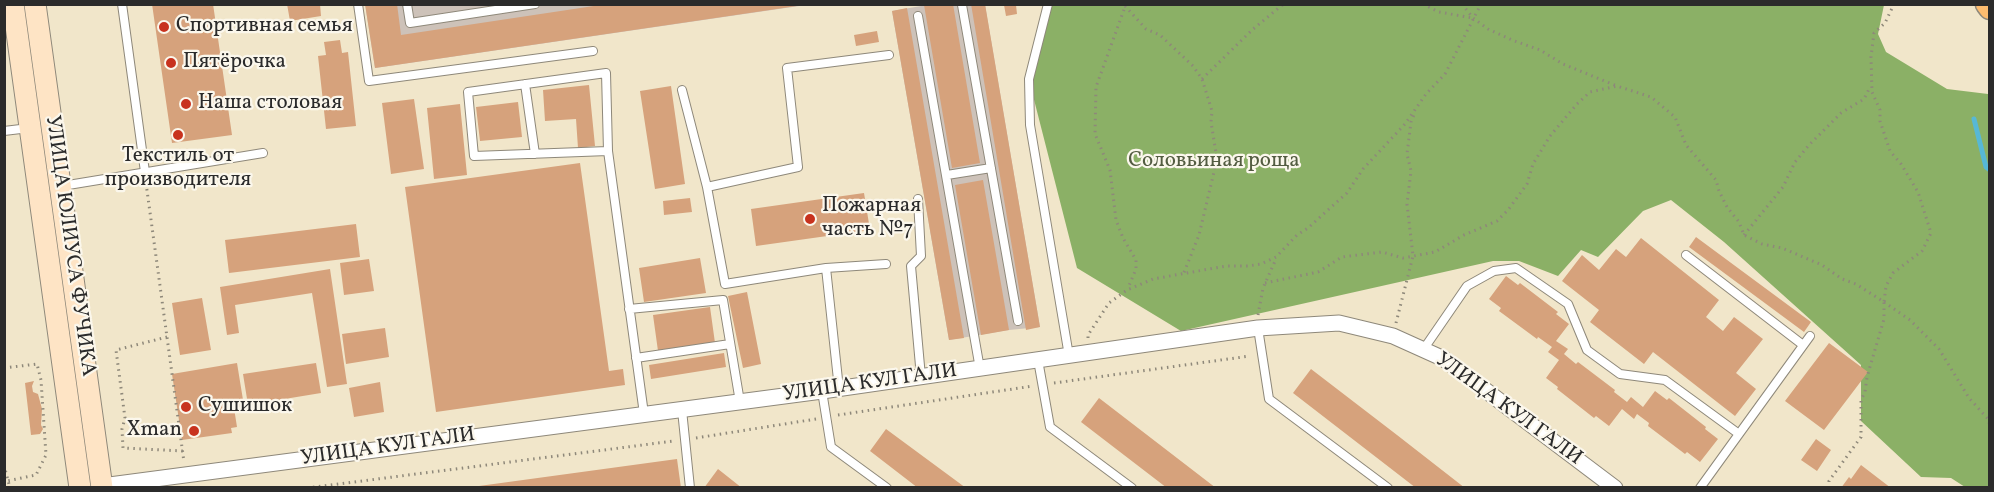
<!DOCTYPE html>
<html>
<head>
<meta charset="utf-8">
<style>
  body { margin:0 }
  #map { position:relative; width:1994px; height:492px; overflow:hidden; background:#f1e6ca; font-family:Vollkorn,serif }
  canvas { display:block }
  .frame { position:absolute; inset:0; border:6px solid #2b2b2b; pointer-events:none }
</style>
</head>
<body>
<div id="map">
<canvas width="1994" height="492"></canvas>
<div class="frame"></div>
</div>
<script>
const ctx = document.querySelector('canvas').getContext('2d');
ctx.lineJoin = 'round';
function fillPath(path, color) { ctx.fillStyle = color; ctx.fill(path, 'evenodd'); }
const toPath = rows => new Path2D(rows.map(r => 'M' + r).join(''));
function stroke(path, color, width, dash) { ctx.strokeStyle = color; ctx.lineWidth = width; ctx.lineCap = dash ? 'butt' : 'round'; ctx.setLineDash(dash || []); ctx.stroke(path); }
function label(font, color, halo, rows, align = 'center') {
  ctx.font = font + ' Vollkorn,serif'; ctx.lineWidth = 4.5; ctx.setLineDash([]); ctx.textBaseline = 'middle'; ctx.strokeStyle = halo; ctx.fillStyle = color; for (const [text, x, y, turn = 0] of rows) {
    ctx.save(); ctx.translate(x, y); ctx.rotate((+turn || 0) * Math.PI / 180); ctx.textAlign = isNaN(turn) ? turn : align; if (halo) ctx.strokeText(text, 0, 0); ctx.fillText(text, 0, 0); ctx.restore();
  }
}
const industrial = toPath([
  [365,4,806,5,375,68],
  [927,5,985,5,1040,327,1009,330,949,340,892,11]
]);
const forest = toPath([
  [1050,5,1884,5,1878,34,1886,52,1947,89,1988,94,1989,96,1989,487,1965,487,1951,478,1921,477,1861,421,1861,365,1724,242,1671,200,1643,211,1598,257,1581,250,1558,276,1519,261,1493,261,1181,331,1077,268,1029,80]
]);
const stream = toPath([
  [1974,119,1986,167,1990,170]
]);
const building = toPath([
  [152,4,213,4,232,135,172,143],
  [287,4,320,4,321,16,290,21],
  [365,4,397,4,401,35,607,4,797,6,375,68],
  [953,4,980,163,952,168,924,5],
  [971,4,985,4,1040,327,1026,330],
  [1004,5,1016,5,1017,14,1006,16],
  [907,8,964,338,949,340,892,11],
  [877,31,879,42,856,46,854,35],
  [340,40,342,53,348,52,356,126,326,129,318,56,326,55,324,42],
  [589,85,595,146,578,148,576,119,545,121,543,90],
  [671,86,685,184,655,189,640,91],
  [414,99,424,169,391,174,382,103],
  [518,102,522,137,480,141,476,107],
  [460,104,467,175,434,179,427,108],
  [580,163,609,371,623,369,625,385,436,412,405,187],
  [983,180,1009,330,981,335,955,185],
  [864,193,870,230,756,246,751,209],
  [690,198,692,212,664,215,663,201],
  [356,224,360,257,229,273,225,240],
  [1696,237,1811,322,1804,332,1689,247],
  [1641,238,1719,300,1706,317,1723,331,1734,317,1763,339,1736,373,1756,389,1735,416,1653,352,1644,364,1590,322,1599,310,1562,281,1582,255,1599,270,1616,249,1626,257],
  [700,258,706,293,644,302,639,268],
  [369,259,374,291,344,295,340,263],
  [330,269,347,384,327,387,312,293,235,305,239,333,227,335,220,287],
  [1506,276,1518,285,1520,283,1558,312,1556,314,1569,324,1556,341,1568,349,1564,354,1576,364,1578,362,1615,390,1614,392,1627,402,1631,397,1643,407,1655,391,1667,400,1669,398,1706,427,1705,429,1718,439,1700,462,1687,452,1685,454,1648,426,1649,423,1637,414,1634,419,1622,409,1609,426,1596,416,1594,418,1557,389,1558,387,1546,378,1559,360,1548,352,1552,347,1538,337,1537,339,1499,311,1501,308,1489,299],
  [747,292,761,364,743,368,728,296],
  [202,298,211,350,180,355,172,303],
  [710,307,715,343,658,351,653,315],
  [385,328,389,357,346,364,342,334],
  [1829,343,1868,372,1824,430,1785,401],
  [724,353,726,367,651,379,649,365],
  [237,363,244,406,234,408,237,427,231,428,232,433,182,440,172,374],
  [316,363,321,393,248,405,243,374],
  [1311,369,1397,435,1465,488,1416,488,1293,393],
  [34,381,32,386,33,392,38,394,42,409,41,425,43,429,40,434,31,435,25,383],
  [380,382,384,412,354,417,349,388],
  [1099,398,1216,488,1167,488,1081,422],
  [886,429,966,488,918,488,870,451],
  [1816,439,1831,450,1817,471,1801,460],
  [677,459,681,488,479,488,479,486],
  [1861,465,1891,488,1841,488,1849,477,1851,479],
  [718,469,742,488,704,488]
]);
const path = toPath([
  [1126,4,1096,87,1095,134,1110,170,1116,220,1123,238,1136,260,1136,269,1128,288],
  [1423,4,1439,12,1473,18],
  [1462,4,1473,18,1488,29,1512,40,1540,50,1563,64,1617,86],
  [1125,6,1146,29,1160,35,1193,66,1202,79,1212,111,1211,122,1216,153,1214,172,1199,235,1183,275],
  [1202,79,1252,30,1281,6,1284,4],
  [146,183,184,462],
  [1744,235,1783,187,1795,162,1809,145,1841,113,1864,99,1870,87],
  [1265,283,1318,272,1342,257,1382,252,1403,258,1435,252,1464,235,1497,221,1508,210,1527,184,1533,164,1550,136,1577,104,1590,92,1617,86,1651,97,1675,117,1686,145,1716,180,1719,191,1727,207,1739,222,1744,235,1762,244,1782,248,1822,265,1842,279,1856,284,1884,302,1886,286,1893,273,1922,251,1931,233,1918,192,1901,164,1890,151,1880,121,1880,110,1872,92,1871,57,1874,33,1885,23,1894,4],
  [1884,302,1910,320,1939,349,1969,398,1988,419,1990,426],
  [1258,315,1263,288,1276,259],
  [1396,323,1413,256,1407,204,1411,171,1407,154,1411,122,1415,112],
  [167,337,116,350,125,418,122,429,123,448,183,451],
  [1088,338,1088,335,1109,303,1127,290,1153,279,1226,266,1248,266,1261,264,1276,257,1297,235,1308,228,1347,193,1363,169,1405,124,1426,94,1445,74,1481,4],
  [4,368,37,364,41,380,46,455,36,475,7,481],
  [1054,383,1250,356],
  [838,415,1033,386],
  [696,438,816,419],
  [4,465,10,488],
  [307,488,674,441],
  [1829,488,1829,481,1861,437,1861,400,1865,392,1867,377,1884,319,1884,302]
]);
const service = toPath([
  [122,4,145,172],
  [358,4,369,81,593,51],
  [407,4,410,23,535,4],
  [1048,4,1029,79,1030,125,1069,356],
  [962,5,1018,321],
  [918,16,980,369],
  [525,84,535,154],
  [682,90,707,187],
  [4,131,29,128],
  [608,151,474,156,468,92,606,73,608,151,644,414],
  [947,175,991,168],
  [62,186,263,153],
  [918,199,921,256,911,266,921,377],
  [1686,255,1803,345],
  [886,264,826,268,725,284,707,187,798,167,787,68,889,55],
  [826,268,839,389],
  [629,309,723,300,740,402],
  [1258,328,1269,399,1388,488],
  [1423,350,1467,286,1494,271,1516,268,1568,304,1587,350,1620,374,1665,380,1739,434,1700,488],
  [636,358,730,344],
  [1038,360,1050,427,1132,488],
  [822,391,831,447,887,488],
  [682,410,690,488],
  [1739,434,1810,336]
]);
const minor = toPath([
  [102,486,822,391,1258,328,1339,323,1393,336,1444,359,1615,488]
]);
const secondary = toPath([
  [13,4,80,488],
  [35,4,102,488]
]);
const primary = toPath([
  [1987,4,1990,8]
]);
const markers = [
  [164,27,6,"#c8321e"],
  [171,63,6,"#c8321e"],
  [186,104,6,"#c8321e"],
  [178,135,6,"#c8321e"],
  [810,219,6,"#c8321e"],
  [186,407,6,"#c8321e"],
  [194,431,6,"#c8321e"]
];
const poiNames = [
  ["Спортивная семья",176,27],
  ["Пятёрочка",183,63],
  ["Наша столовая",198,104],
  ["Текстиль от",178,157,"center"],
  ["производителя",178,181,"center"],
  ["Пожарная",822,207],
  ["часть №7",822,231],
  ["Сушишок",198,407],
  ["Xman",182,431,"right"]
];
const parkNames = [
  ["Соловьиная роща",1214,162]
];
const streetNames = [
  ["УЛИЦА ЮЛИУСА ФУЧИКА",69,246,82],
  ["УЛИЦА КУЛ ГАЛИ",870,384,-8],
  ["УЛИЦА КУЛ ГАЛИ",1508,410,36],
  ["УЛИЦА КУЛ ГАЛИ",388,448,-8]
];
fillPath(industrial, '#cdc2b9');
fillPath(forest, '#8bb066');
stroke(stream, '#57b8d6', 5);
fillPath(building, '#d6a27c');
stroke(service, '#8e887a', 10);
stroke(minor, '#8e887a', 17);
stroke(secondary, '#8e887a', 23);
stroke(primary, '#8e887a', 25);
stroke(path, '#8e887a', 3, [1.5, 4.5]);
stroke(service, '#fff', 8);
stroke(minor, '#fff', 15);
stroke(secondary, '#fee4c5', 21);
stroke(primary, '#fdbc6f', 22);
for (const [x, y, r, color] of markers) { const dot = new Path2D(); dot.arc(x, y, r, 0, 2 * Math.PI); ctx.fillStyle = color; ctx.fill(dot); stroke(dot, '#fbf7ec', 2); }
label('21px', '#2b2b2b', '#fbf7ec', poiNames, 'left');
label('21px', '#535c41', '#fbf7ec', parkNames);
label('21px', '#2b2b2b', '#fbf7ec', streetNames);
</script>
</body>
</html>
